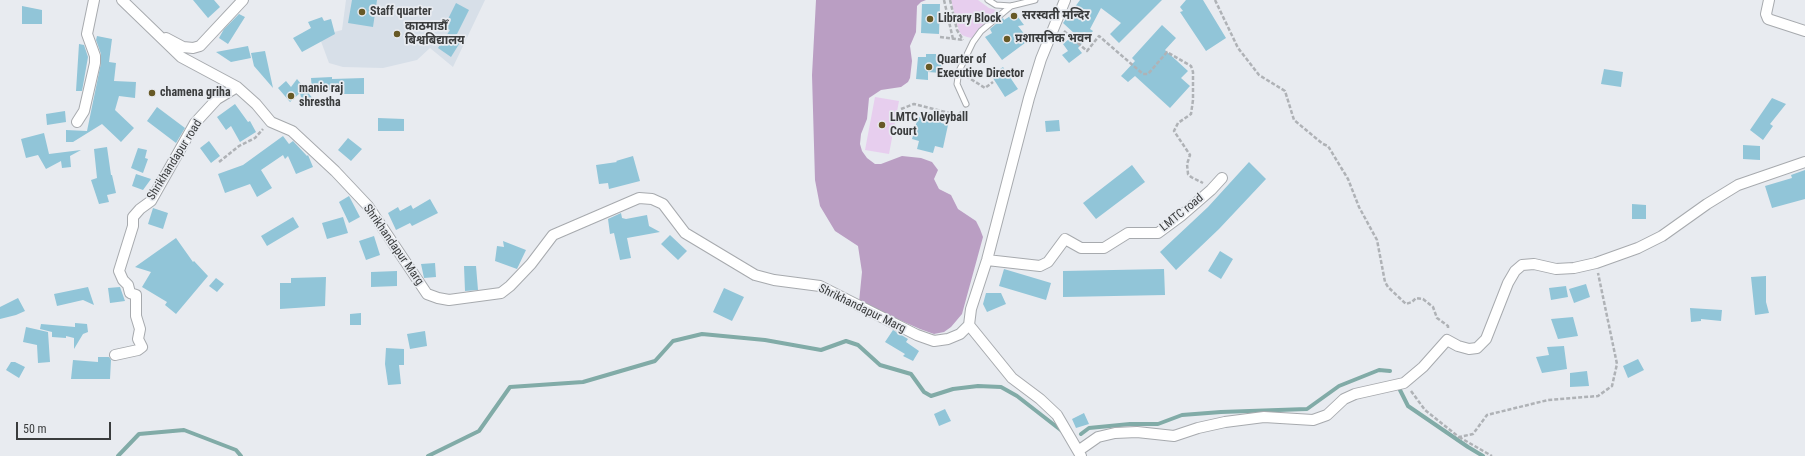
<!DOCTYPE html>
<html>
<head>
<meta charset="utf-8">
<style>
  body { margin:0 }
  #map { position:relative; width:1805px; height:456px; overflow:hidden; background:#e8ebf0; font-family:"Roboto Condensed",sans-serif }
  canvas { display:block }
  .scale { position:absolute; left:16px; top:422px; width:95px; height:18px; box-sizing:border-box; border:2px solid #3a3c3d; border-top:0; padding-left:5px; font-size:12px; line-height:14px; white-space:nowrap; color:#3a3c3d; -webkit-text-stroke:3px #e8ebf0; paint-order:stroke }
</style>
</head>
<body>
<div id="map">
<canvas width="1805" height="456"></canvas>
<div class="scale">50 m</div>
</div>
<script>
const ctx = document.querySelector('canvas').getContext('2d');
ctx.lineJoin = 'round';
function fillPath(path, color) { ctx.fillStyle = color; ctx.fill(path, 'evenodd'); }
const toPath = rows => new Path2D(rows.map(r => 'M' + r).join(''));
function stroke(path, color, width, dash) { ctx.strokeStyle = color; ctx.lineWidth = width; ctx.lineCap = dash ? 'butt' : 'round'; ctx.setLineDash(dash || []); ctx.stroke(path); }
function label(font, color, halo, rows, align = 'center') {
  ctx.font = font + ' "Roboto Condensed","Noto Sans Devanagari",sans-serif'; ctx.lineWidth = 3.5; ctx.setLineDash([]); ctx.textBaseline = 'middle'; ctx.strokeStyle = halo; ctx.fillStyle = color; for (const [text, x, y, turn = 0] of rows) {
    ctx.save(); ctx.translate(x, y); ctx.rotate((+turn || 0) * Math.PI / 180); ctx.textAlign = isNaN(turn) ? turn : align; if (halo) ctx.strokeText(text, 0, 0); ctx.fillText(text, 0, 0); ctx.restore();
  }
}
const built = toPath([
  [346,0,485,0,453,67,430,48,417,60,383,68,343,67,329,63,319,36,342,30]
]);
const green = toPath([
  [951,0,978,0,989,8,996,10,972,38,967,37,962,35,959,31],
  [875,97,899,101,889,154,865,150]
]);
const forest = toPath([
  [816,0,926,0,921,2,917,6,916,32,910,46,912,61,910,78,908,82,901,87,881,90,869,98,867,119,861,134,860,144,862,151,867,158,875,164,881,164,902,156,921,158,932,162,938,170,934,179,939,189,951,195,958,209,976,221,980,229,983,237,962,314,951,327,944,332,934,334,920,329,859,302,862,272,858,246,835,231,820,206,815,180,812,75]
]);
const stream = toPath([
  [1400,390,1408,406,1468,447,1483,456],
  [1081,434,1089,428,1130,424,1158,424,1182,415,1221,412,1307,409,1339,386,1379,370,1390,371],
  [118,456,139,434,184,430,236,450,241,456],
  [428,456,479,431,510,387,583,382,655,361,673,341,702,334,765,340,821,350,846,341,858,345,880,365,911,374,924,392,931,396,953,389,978,386,1001,387,1017,396,1062,431]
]);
const building = toPath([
  [193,0,214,0,220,7,208,18],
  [352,0,377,0,373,27,348,23],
  [1080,0,1162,0,1119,43,1110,34,1121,23,1101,8,1090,29,1093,31,1078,48,1082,53,1069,63,1062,55,1068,51,1063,44,1075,34,1063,23],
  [1186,0,1203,0,1226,38,1206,51,1180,12,1183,11,1180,7],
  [456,3,469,10,455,38,461,41,451,57,438,48,450,30,444,27],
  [922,4,940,4,939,34,921,33],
  [22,6,42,10,42,24,22,24],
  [1015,13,1024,25,1018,26,1029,40,1002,60,985,37,992,33,990,29,1003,18,1004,20],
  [239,14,245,17,228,44,219,38,224,29],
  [322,17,324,21,331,19,335,34,302,52,293,38,311,28,308,22],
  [1162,25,1176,38,1165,50,1188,71,1181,78,1190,86,1170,108,1135,76,1128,82,1121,76,1135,61,1132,58],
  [97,36,112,39,109,62,116,63,114,81,136,82,135,98,119,96,115,110,134,128,121,142,102,124,73,142,66,142,66,130,87,131,101,63,101,54,96,40],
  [79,44,84,45,88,57,82,91,76,91],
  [248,46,251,58,231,62,216,52],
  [265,51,273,88,254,66,251,53],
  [926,54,936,54,936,62,942,63,941,73,928,72,928,80,916,79,918,57,926,57],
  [1003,67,1018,89,1005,97,991,75],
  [1604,69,1623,72,1621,87,1601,84],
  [332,77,332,79,364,78,364,94,342,94,342,89,312,91,311,78],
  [297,79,314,100,303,106,300,93,290,102,278,88,286,81,291,87],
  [1772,98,1786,104,1770,124,1773,126,1763,140,1750,130],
  [235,104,248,122,250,121,256,132,240,142,231,126,226,130,217,117],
  [157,107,185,128,176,143,147,121],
  [65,111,66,122,47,125,46,114],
  [928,112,943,116,941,123,948,125,943,148,935,146,933,153,917,149,919,141,912,139,918,117,927,119],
  [378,118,404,119,404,131,378,131],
  [1059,120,1060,131,1046,132,1045,121],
  [44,133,49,154,81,150,70,156,71,167,62,168,61,161,46,169,38,155,26,158,21,139],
  [283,136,289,144,293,141,307,156,308,155,313,167,296,174,288,156,285,159,283,155,261,170,272,188,257,197,250,184,225,193,218,174,243,165],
  [348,138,362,149,351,161,338,150],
  [209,141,220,156,211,163,200,148],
  [1743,145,1760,146,1760,160,1743,159],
  [107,147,111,175,112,175,116,193,107,195,109,202,99,204,91,180,97,178,94,149],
  [138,148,147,150,145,158,148,159,143,173,131,168],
  [633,156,640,181,609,189,608,183,599,184,596,165,617,162,616,161],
  [1249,162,1266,179,1219,229,1176,270,1160,252,1208,207],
  [1132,165,1145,182,1096,219,1083,203],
  [1805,170,1805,199,1772,208,1765,186,1792,178,1791,175],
  [136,174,151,179,143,190,132,186],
  [349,196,360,217,349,223,339,202],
  [430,199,438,213,412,226,410,223,396,230,388,213,398,207,400,211,411,205,413,209],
  [1632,204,1646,205,1646,219,1632,219],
  [153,208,168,213,163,229,148,224],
  [621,213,622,218,626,219,647,215,649,226,660,232,627,238,631,258,620,260,614,233,610,234,608,219],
  [293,217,299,227,267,246,261,236],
  [343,217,348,233,327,239,322,223],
  [670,235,687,251,678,260,661,244],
  [374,236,380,255,366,260,359,241],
  [176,238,193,262,194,261,208,276,176,314,165,305,167,302,142,287,151,272,135,267],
  [503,241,526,250,517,269,495,261,497,246,504,247],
  [1220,251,1233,259,1221,279,1208,271],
  [435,263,436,277,424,278,421,264],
  [464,266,476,266,478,290,465,291],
  [1004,269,1051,283,1046,300,999,286],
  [1164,269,1165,295,1063,297,1063,271],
  [397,271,397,286,371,287,371,272],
  [1766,276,1766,302,1769,313,1755,315,1751,277],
  [326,277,325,306,280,309,280,283,291,283,291,278],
  [216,278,224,284,217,292,209,286],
  [1586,284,1590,297,1574,303,1569,289],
  [1566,286,1568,297,1551,300,1549,288],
  [88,287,94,305,83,300,57,306,54,294],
  [120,287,125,301,110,303,108,288],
  [724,288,744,297,732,321,713,312],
  [986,293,1001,293,1006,304,987,312,983,304],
  [18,298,25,311,16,315,0,319,0,307],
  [1690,308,1722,310,1721,321,1701,319,1701,321,1691,322],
  [361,313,361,325,350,325,350,314],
  [1573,317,1578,336,1558,339,1551,319],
  [75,323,87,324,88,332,83,334,74,349,74,338,66,336,66,338,52,337,52,332,40,329,41,324,75,327],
  [26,327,48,332,50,362,38,363,37,345,23,342],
  [893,330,908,339,906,342,919,351,913,361,903,356,905,354,885,342],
  [425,331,427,346,410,349,407,334],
  [1564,346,1567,369,1542,373,1536,357,1549,355,1547,347],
  [386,348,404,349,404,365,399,365,401,384,388,385,385,364],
  [98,357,109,357,111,360,110,379,71,379,73,360,98,362],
  [1638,359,1644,370,1628,378,1623,366],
  [11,362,15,362,25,367,19,378,6,370],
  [1587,371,1589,386,1570,387,1570,373],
  [945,409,951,421,939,426,934,414],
  [1084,413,1089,424,1076,428,1072,419]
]);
const path = toPath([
  [944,0,953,39],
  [950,0,957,30,963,40],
  [1215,0,1238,48,1259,75,1285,91,1294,120,1323,144,1328,146,1348,179,1359,207,1377,240,1385,282,1388,287,1406,304,1412,302,1416,298,1423,299,1433,307,1437,318,1448,326,1448,330],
  [1064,31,1087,51,1099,36,1143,74,1148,74,1167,52,1191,66,1193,72,1193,100,1191,114,1178,123,1174,131,1190,155,1187,164,1188,174,1191,177,1203,183],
  [940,37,963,40],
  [966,76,985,88,993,82],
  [901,109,914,104,957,115,963,111],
  [219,162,239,146,255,138,263,129],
  [1411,391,1425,410,1459,437,1473,434,1487,415,1548,400,1598,396,1612,386,1617,364,1598,273],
  [1459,437,1492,456]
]);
const service = toPath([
  [988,0,996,5,1011,6,1035,0],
  [966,104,957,84,959,71,973,42,981,31,1011,6]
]);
const minor = toPath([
  [122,0,181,57,237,87,256,104,271,122,292,131,335,171,368,206,427,294,438,298,449,300,501,293,510,286,531,264,553,235,639,198,652,199,663,204,685,233,755,275,774,280,820,286,917,335,934,341,948,339,960,334,969,325],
  [1769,0,1766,14,1768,19,1805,31],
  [166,38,183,47,193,48,200,46,243,0],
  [77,122,84,111,95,63,95,56,87,34,94,0],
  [987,260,1040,266,1048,262,1065,239,1081,248,1104,248,1128,233,1158,233,1181,216,1211,190,1222,178],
  [969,325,971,309,987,260,1029,98,1041,59,1065,0],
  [969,325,1012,378,1040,399,1057,415,1081,456],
  [115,355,138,350,142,347,138,339,140,329,136,316,136,295,130,293,128,285,123,280,119,271,133,226,133,217,140,209,151,201,195,123,217,99,237,87],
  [1078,451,1098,437,1115,433,1137,432,1174,436,1198,428,1225,422,1264,417,1313,420,1327,415,1344,399,1355,394,1404,383,1423,367,1447,340,1458,346,1469,349,1477,348,1486,339,1508,283,1515,271,1522,265,1534,264,1556,269,1574,268,1596,263,1638,248,1662,236,1707,204,1738,185,1805,162]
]);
const markers = [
  [362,12,4,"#675926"],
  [1014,16,4,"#675926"],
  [930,19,4,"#675926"],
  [397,34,4,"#675926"],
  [1007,39,4,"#675926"],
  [929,67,4,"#675926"],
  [152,93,4,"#675926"],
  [291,96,4,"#675926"],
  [882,125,4,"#675926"]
];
const poiNames = [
  ["Staff quarter",370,12],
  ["सरस्वती मन्दिर",1022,16],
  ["Library Block",938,19],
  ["काठमाडौँ",405,27],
  ["बिश्वबिद्यालय",405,41],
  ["प्रशासनिक भवन",1015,39],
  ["Quarter of",937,60],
  ["Executive Director",937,74],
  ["manic raj",299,89],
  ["shrestha",299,103],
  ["chamena griha",160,93],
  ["LMTC Volleyball",890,118],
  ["Court",890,132]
];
const streetNames = [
  ["Shrikhandapur road",175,160,-58],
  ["LMTC road",1182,213,-39],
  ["Shrikhandapur Marg",393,245,55],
  ["Shrikhandapur Marg",862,309,26]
];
fillPath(built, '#d7dfe8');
fillPath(green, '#e7ceee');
fillPath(forest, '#ba9ec3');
stroke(stream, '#81aba7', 4);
fillPath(building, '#91c5d8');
stroke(service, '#a7aaae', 7);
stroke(minor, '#a7aaae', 12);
stroke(path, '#afb2b6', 2.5, [4, 2]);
stroke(service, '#fff', 5);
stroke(minor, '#fff', 10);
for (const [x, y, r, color] of markers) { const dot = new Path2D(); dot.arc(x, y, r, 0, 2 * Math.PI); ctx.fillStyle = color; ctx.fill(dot); stroke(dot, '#e8ebf0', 1.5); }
label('bold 12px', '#3a3c3d', '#e8ebf0', poiNames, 'left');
label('12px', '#3a3c3d', '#e8ebf0', streetNames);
</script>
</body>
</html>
